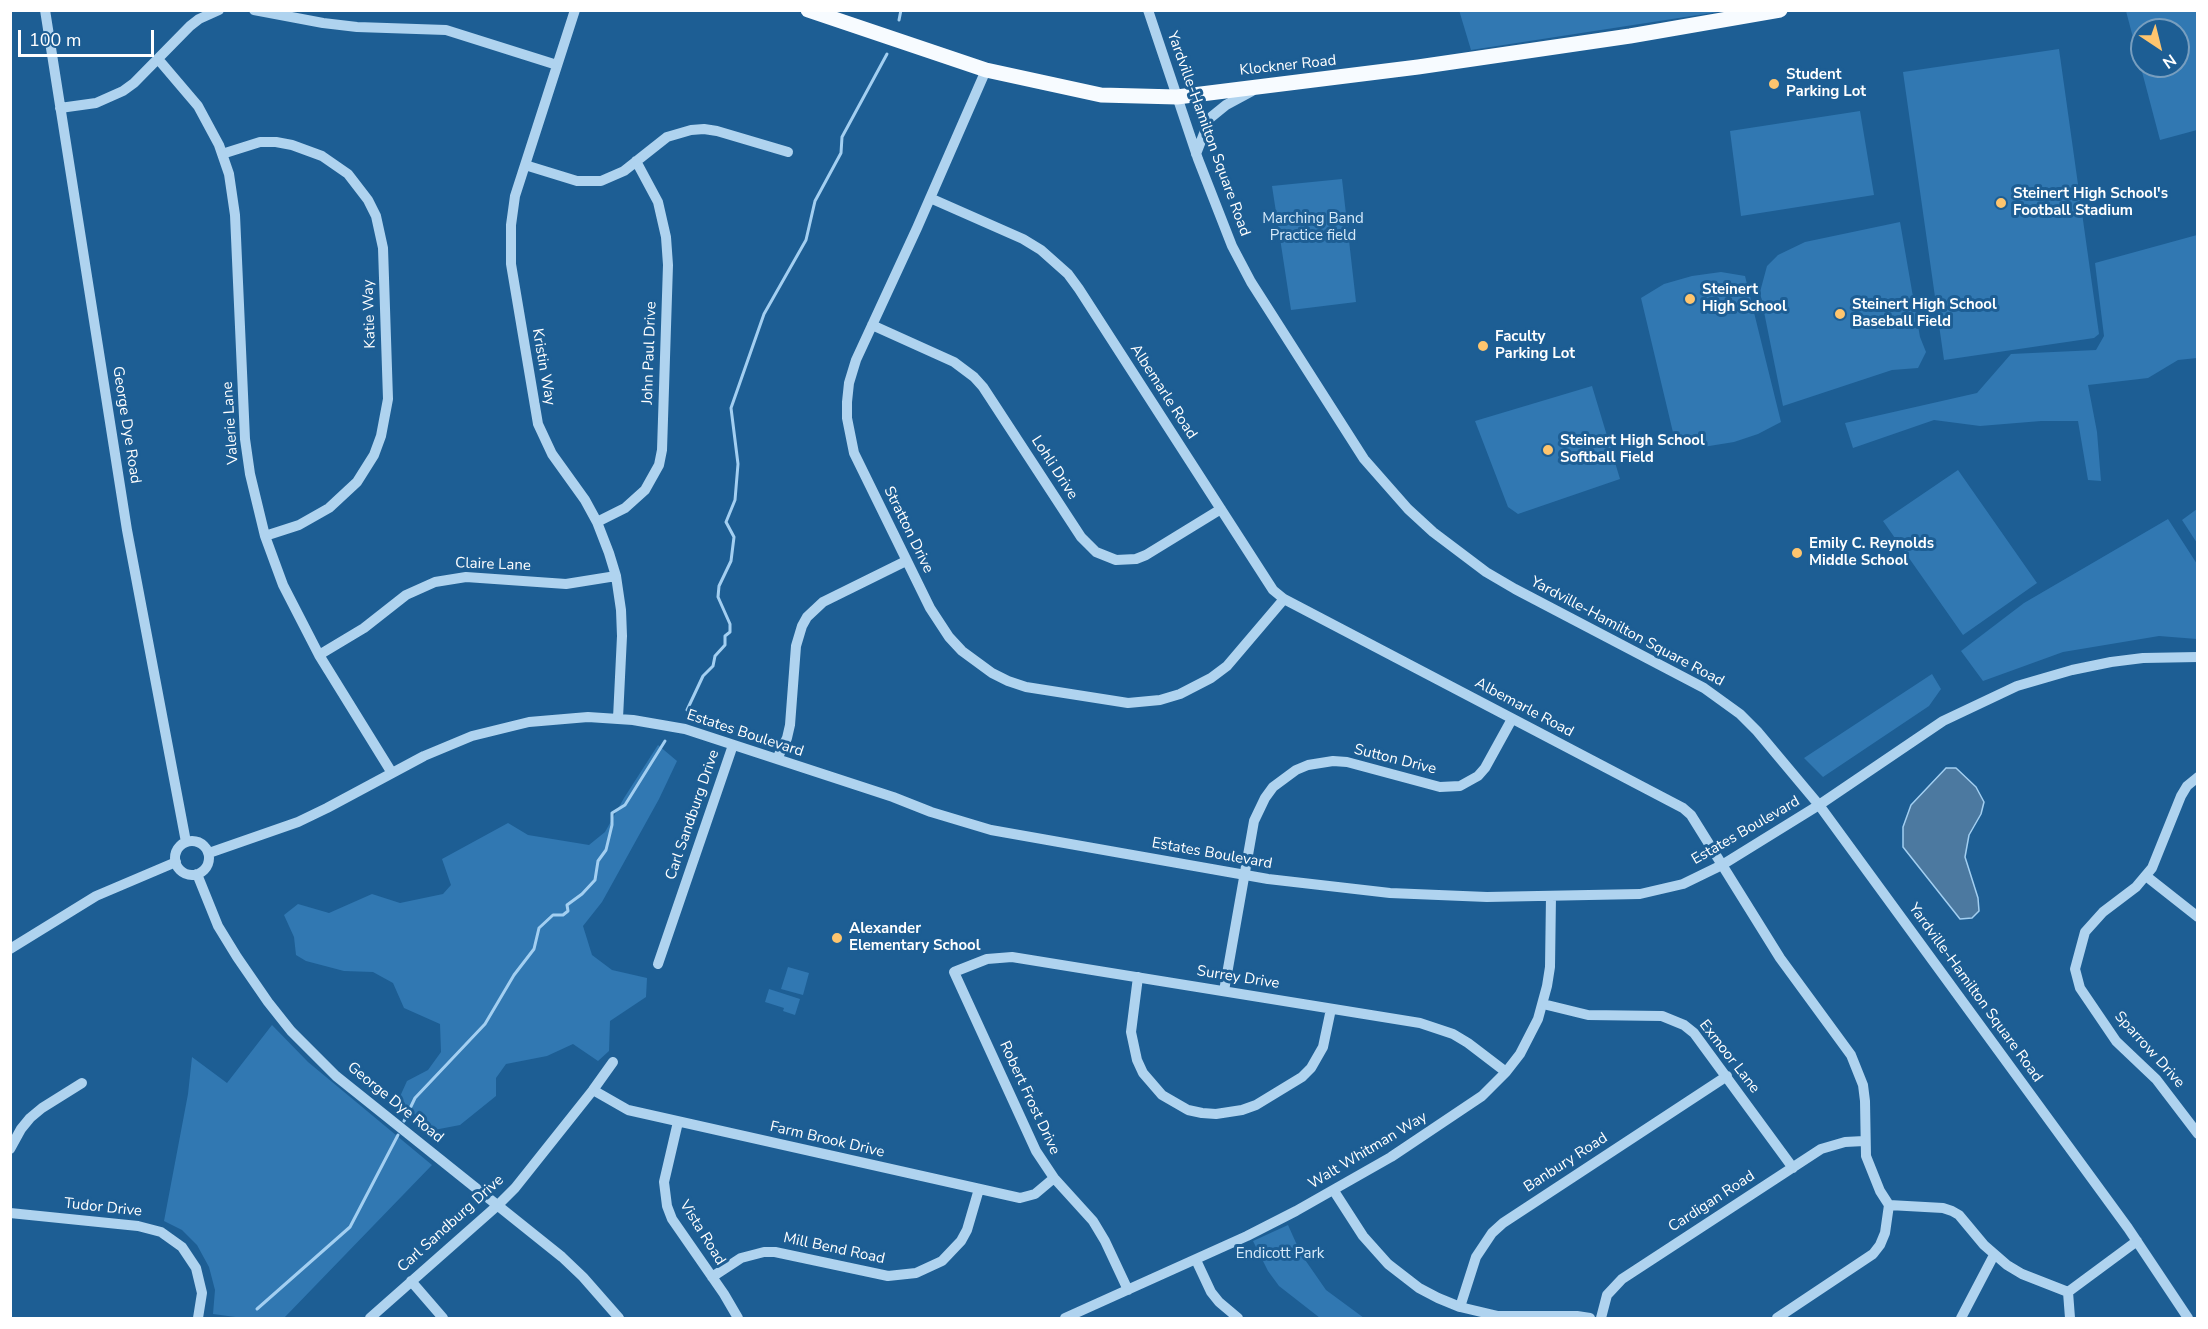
<!DOCTYPE html>
<html>
<head>
<meta charset="utf-8">
<style>
  body { margin:0 }
  #map { position:relative; width:2208px; height:1329px; overflow:hidden; background:#1d5e94; font-family:"Nunito Sans",sans-serif }
  canvas { display:block }
  .frame { position:absolute; inset:0; border:12px solid #fff; pointer-events:none }
  .north { position:absolute; left:2130px; top:18px; width:60px; height:60px; box-sizing:border-box; background:#1d5e94; border:2px solid #779ebf; border-radius:50%; rotate:145deg; font-size:16px; font-weight:700; line-height:24px; text-align:center; color:#fff }
  .north::after { content:''; display:block; margin:auto; width:21px; height:27px; background:#fec56e; clip-path:polygon(50% 0,100% 100%,50% 72%,0 100%) }
  .scale { position:absolute; left:18px; top:30px; width:136px; height:27px; box-sizing:border-box; border:3px solid #fff; border-top:0; padding-left:8px; font-size:18px; line-height:21px; white-space:nowrap; color:#fff; -webkit-text-stroke:4px #1d5e94; paint-order:stroke }
</style>
</head>
<body>
<div id="map">
<canvas width="2208" height="1329"></canvas>
<div class="frame"></div>
<div class="north">N</div>
<div class="scale">100 m</div>
</div>
<script>
const ctx = document.querySelector('canvas').getContext('2d');
ctx.lineJoin = 'round';
function fillPath(path, color) { ctx.fillStyle = color; ctx.fill(path, 'evenodd'); }
const toPath = rows => new Path2D(rows.map(r => 'M' + r).join(''));
function stroke(path, color, width, dash) { ctx.strokeStyle = color; ctx.lineWidth = width; ctx.lineCap = dash ? 'butt' : 'round'; ctx.setLineDash(dash || []); ctx.stroke(path); }
function label(font, color, halo, rows, align = 'center') {
  ctx.font = font + ' "Nunito Sans",sans-serif'; ctx.lineWidth = 6; ctx.setLineDash([]); ctx.textBaseline = 'middle'; ctx.strokeStyle = halo; ctx.fillStyle = color; for (const [text, x, y, turn = 0] of rows) {
    ctx.save(); ctx.translate(x, y); ctx.rotate((+turn || 0) * Math.PI / 180); ctx.textAlign = isNaN(turn) ? turn : align; if (halo) ctx.strokeText(text, 0, 0); ctx.fillText(text, 0, 0); ctx.restore();
  }
}
const green = toPath([
  [1459,10,1724,10,1724,11,1471,50],
  [2126,11,2197,11,2197,130,2160,140],
  [2142,30,2178,30,2178,66,2142,66],
  [2059,49,2099,334,2094,338,1944,360,1903,72],
  [1860,111,1874,195,1741,216,1730,131],
  [1342,179,1356,302,1291,310,1272,186],
  [1900,222,1920,337,1926,352,1918,368,1892,370,1783,406,1760,292,1767,266,1778,255,1805,242],
  [2197,235,2197,358,2178,360,2148,378,2088,385,2097,432,2101,481,2088,480,2078,421,2041,421,1980,426,1934,420,1853,448,1845,423,1977,393,2011,354,2096,350,2104,336,2095,263],
  [1721,272,1745,276,1781,422,1758,434,1734,442,1703,447,1676,445,1641,298,1664,284,1692,276],
  [1592,386,1620,479,1518,514,1508,507,1475,421],
  [1958,470,2037,583,1963,635,1883,521],
  [2197,509,2197,543,2182,520],
  [2168,519,2197,564,2197,639,2159,636,2063,652,1983,681,1961,651,2024,603],
  [1932,674,1941,689,1929,706,1823,777,1804,758],
  [658,745,677,761,659,799,602,902,583,926,592,955,612,970,647,978,646,997,610,1021,609,1051,598,1061,573,1044,547,1056,506,1064,496,1078,496,1096,460,1125,434,1130,398,1101,407,1081,428,1070,441,1052,440,1024,404,1008,393,983,373,972,344,971,306,961,296,955,294,937,284,915,298,904,329,913,372,894,400,903,443,894,451,885,442,859,508,823,528,835,589,845,605,832,624,798],
  [788,967,809,973,803,995,781,989],
  [769,989,800,999,795,1015,783,1011,784,1008,765,1002],
  [272,1025,308,1062,432,1165,284,1318,243,1318,213,1314,215,1290,209,1267,197,1245,182,1230,164,1221,188,1094,192,1057,227,1083],
  [1288,1225,1301,1254,1326,1290,1364,1318,1320,1318,1279,1286,1268,1271,1253,1241]
]);
const water = toPath([
  [1946,768,1956,768,1976,787,1984,802,1981,814,1969,835,1965,857,1978,898,1979,911,1972,918,1960,919,1903,847,1903,827,1911,805,1946,768]
]);
const stream = toPath([
  [899,20,901,10],
  [687,710,703,676,713,666,715,656,725,645,725,636,730,632,730,624,718,597,719,586,731,561,734,537,726,522,735,500,738,464,731,408,764,314,806,240,815,201,841,153,842,137,887,54],
  [404,1121,415,1098,485,1024,514,975,534,949,539,928,553,915,563,915,568,911,567,905,582,894,595,880,598,861,606,850,612,825,612,813,625,805,665,741],
  [257,1309,350,1227,398,1135]
]);
const minor = toPath([
  [45,10,127,530,186,842],
  [254,10,323,23,357,27,446,30,557,65],
  [575,10,515,196,511,225,511,264,538,424,552,454,585,500,597,522,609,553,616,576,621,610,622,636,618,718],
  [1148,10,1198,159,1232,246,1251,282,1364,459,1408,509,1433,532,1486,572,1515,589,1704,688,1740,714,1757,731,1819,805,2128,1228,2188,1318],
  [158,59,198,106,219,145,229,174,235,215,245,439,250,474,265,536,283,585,319,655,392,773],
  [986,70,917,228,856,360,849,383,847,402,847,418,854,453,930,608,949,637,962,651,992,673,1008,681,1026,687,1128,703,1160,700,1180,694,1211,678,1227,666,1284,599],
  [60,108,96,103,123,91,134,83,190,26,199,19,219,10],
  [222,154,260,142,276,142,292,145,322,156,348,174,368,200,376,216,383,248,388,399,381,436,374,455,357,482,329,508,299,525,265,536],
  [1196,154,1210,118,1226,105,1252,91],
  [525,165,577,181,601,181,624,171,667,137,691,130,704,129,717,131,788,152],
  [930,198,1023,239,1041,250,1068,274,1079,289,1273,590,1284,599,1683,808,1691,815,1780,958,1851,1055,1863,1085,1865,1101,1866,1156,1880,1191,1889,1205,1885,1233,1880,1245,1873,1254,1777,1318],
  [872,325,954,362,974,377,983,387,1081,537,1096,552,1116,560,1136,559,1146,555,1221,509],
  [597,522,625,508,645,490,659,465,662,450,668,265,666,237,658,202,636,161],
  [319,655,364,628,406,595,435,582,466,577,566,584,616,576],
  [777,759,787,738,790,725,796,646,802,626,807,617,823,602,906,561],
  [2198,777,2187,786,2181,796,2152,868,2136,887,2103,912,2085,932,2075,969,2080,988,2116,1041,2156,1079,2198,1134],
  '175 858a17 17 0 1 1 34 0a17 17 0 1 1-34 0Z',
  [209,853,298,822,327,808,424,756,472,736,529,722,588,717,633,720,685,729,893,797,931,812,991,830,1268,879,1390,893,1487,897,1640,894,1683,884,1722,865,1819,805,1943,721,2017,686,2072,670,2111,662,2143,658,2198,657],
  [197,874,218,926,237,957,268,1002,291,1031,336,1076,562,1257,583,1277,619,1318],
  [2146,876,2198,917],
  [10,949,96,896,176,862],
  [658,964,733,745],
  [1138,977,1131,1032,1137,1060,1143,1073,1162,1095,1188,1110,1202,1113,1216,1114,1242,1110,1256,1105,1302,1077,1311,1068,1323,1047,1331,1009],
  [1224,991,1254,821,1265,798,1273,787,1296,770,1308,765,1333,761,1347,762,1440,787,1460,786,1478,776,1485,768,1512,719],
  [1543,1004,1588,1015,1662,1016,1684,1025,1694,1033,1793,1168],
  [593,1090,628,1110,1020,1198,1035,1194,1054,1178],
  [678,1122,664,1182,667,1206,672,1219,724,1294,738,1318],
  [10,1149,21,1129,30,1118,42,1108,82,1083],
  [1334,1191,1363,1236,1388,1264,1419,1288,1438,1298,1460,1307,1498,1316,1577,1316,1590,1318],
  [1889,1205,1943,1208,1952,1211,1959,1215,1984,1245,2007,1265,2022,1274,2068,1292],
  [10,1213,138,1226,161,1232,182,1247,196,1268,202,1293,198,1318],
  [1196,1260,1211,1292,1219,1302,1238,1318],
  [712,1277,741,1258,764,1252,775,1252,888,1276,916,1273,942,1261,961,1241,967,1230,979,1189],
  [411,1281,443,1318],
  [1128,1290,1105,1241,1093,1221,1054,1178,1036,1151,954,972,987,959,1012,957,1420,1023,1453,1034,1468,1043,1506,1072],
  [2068,1292,2137,1241],
  [2068,1292,2070,1318],
  [1460,1307,1476,1257,1492,1233,1503,1223,1727,1076],
  [370,1318,498,1205,515,1188,593,1090,613,1062],
  [1065,1318,1247,1236,1296,1211,1391,1157,1482,1096,1506,1072,1520,1054,1538,1019,1547,986,1550,967,1551,896],
  [1601,1318,1607,1295,1622,1279,1821,1149,1845,1142,1864,1141],
  [1961,1318,1994,1255]
]);
const major = toPath([
  [808,10,986,70,1101,95,1177,97,1418,67,1630,36,1780,10]
]);
const markers = [
  [1774,84,6,"#fec56e"],
  [2001,203,6,"#fec56e"],
  [1690,299,6,"#fec56e"],
  [1840,314,6,"#fec56e"],
  [1483,346,6,"#fec56e"],
  [1548,450,6,"#fec56e"],
  [1797,553,6,"#fec56e"],
  [837,938,6,"#fec56e"]
];
const streetNames = [
  ["Klockner Road",1288,66,-6],
  ["Yardville-Hamilton Square Road",1208,134,70],
  ["Katie Way",370,314,-92],
  ["John Paul Drive",650,353,-88],
  ["Kristin Way",543,367,80],
  ["Albemarle Road",1163,392,57],
  ["Valerie Lane",231,423,-94],
  ["George Dye Road",126,425,81],
  ["Lohli Drive",1054,468,57],
  ["Stratton Drive",908,530,64],
  ["Claire Lane",493,565,2],
  ["Yardville-Hamilton Square Road",1627,632,28],
  ["Albemarle Road",1524,708,28],
  ["Estates Boulevard",745,734,18],
  ["Sutton Drive",1395,760,14],
  ["Carl Sandburg Drive",693,815,-71],
  ["Estates Boulevard",1746,831,-30],
  ["Estates Boulevard",1212,854,10],
  ["Surrey Drive",1238,978,9],
  ["Yardville-Hamilton Square Road",1975,993,54],
  ["Sparrow Drive",2149,1050,48],
  ["Exmoor Lane",1729,1057,52],
  ["Robert Frost Drive",1029,1098,65],
  ["George Dye Road",395,1103,39],
  ["Farm Brook Drive",827,1140,13],
  ["Walt Whitman Way",1368,1151,-31],
  ["Banbury Road",1566,1163,-33],
  ["Cardigan Road",1712,1202,-33],
  ["Tudor Drive",103,1208,6],
  ["Carl Sandburg Drive",451,1224,-42],
  ["Vista Road",702,1233,58],
  ["Mill Bend Road",834,1249,12]
];
const poiNames = [
  ["Student",1786,75],
  ["Parking Lot",1786,92],
  ["Steinert High School's",2013,194],
  ["Football Stadium",2013,211],
  ["Steinert",1702,290],
  ["High School",1702,307],
  ["Steinert High School",1852,305],
  ["Baseball Field",1852,322],
  ["Faculty",1495,337],
  ["Parking Lot",1495,354],
  ["Steinert High School",1560,441],
  ["Softball Field",1560,458],
  ["Emily C. Reynolds",1809,544],
  ["Middle School",1809,561],
  ["Alexander",849,929],
  ["Elementary School",849,946]
];
const parkNames = [
  ["Marching Band",1313,219],
  ["Practice field",1313,236],
  ["Endicott Park",1280,1254]
];
fillPath(green, '#3178b2');
fillPath(water, '#4c79a0');
stroke(water, '#a3cff1', 1.5);
stroke(stream, '#a3cff1', 3);
stroke(minor, '#afd3ef', 10);
stroke(major, '#f7fbff', 15);
for (const [x, y, r, color] of markers) { const dot = new Path2D(); dot.arc(x, y, r, 0, 2 * Math.PI); ctx.fillStyle = color; ctx.fill(dot); stroke(dot, '#1d5e94', 2); }
label('15px', '#fff', '#1d5e94', streetNames);
label('bold 15px', '#fff', '#1d5e94', poiNames, 'left');
label('15px', '#d6eafa', '#1d5e94', parkNames);
</script>
</body>
</html>
